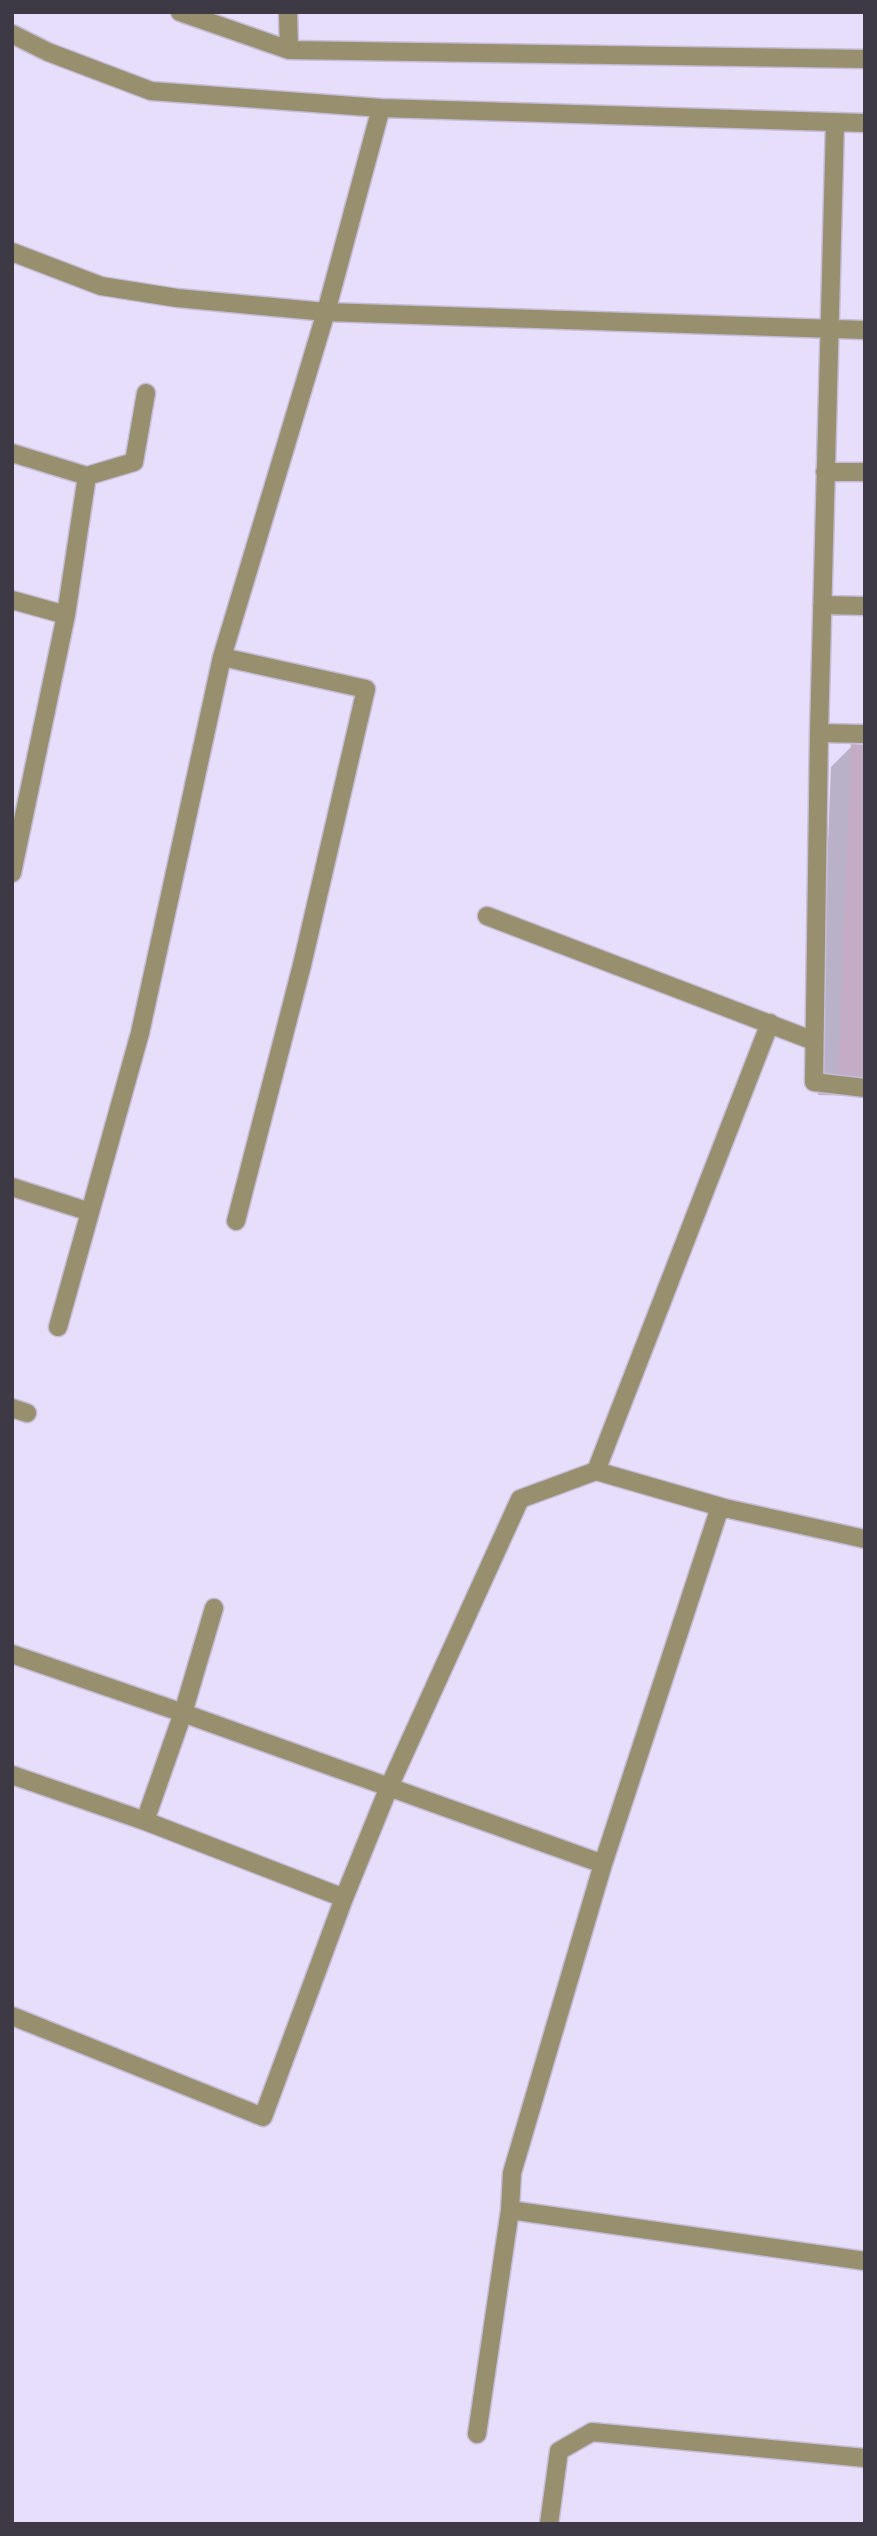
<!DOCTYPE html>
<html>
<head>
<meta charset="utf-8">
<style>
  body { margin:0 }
  #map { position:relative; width:877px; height:2536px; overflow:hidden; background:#e7defb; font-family:"Sofia Sans Condensed",sans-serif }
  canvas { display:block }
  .frame { position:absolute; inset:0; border:14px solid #3e3a45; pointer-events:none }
</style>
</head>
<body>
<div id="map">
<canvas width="877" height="2536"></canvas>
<div class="frame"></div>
</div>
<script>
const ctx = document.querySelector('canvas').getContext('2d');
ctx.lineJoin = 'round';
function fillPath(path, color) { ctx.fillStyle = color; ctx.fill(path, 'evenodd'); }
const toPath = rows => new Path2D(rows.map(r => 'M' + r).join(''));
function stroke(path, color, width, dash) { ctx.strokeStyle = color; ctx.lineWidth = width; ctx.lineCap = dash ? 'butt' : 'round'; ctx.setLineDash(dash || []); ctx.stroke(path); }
const shadow = toPath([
  [852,746,865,747,865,1096,818,1095,831,767]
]);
const building = toPath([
  [851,744,865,745,865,1075,838,1075]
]);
const minor = toPath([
  [180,12,289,50,865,59],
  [288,12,289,50],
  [12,34,48,52,151,91,381,108,865,123],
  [835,122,819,733,814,1082,865,1088],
  [12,252,101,286,177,298,326,312,865,330],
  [12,453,87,476,66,615],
  [825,472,865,472],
  [87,476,134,462,146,393],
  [12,600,66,615,12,873],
  [822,605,865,606],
  [222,657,366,689,302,965,236,1221],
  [819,733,865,734],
  [487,916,814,1041],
  [12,1187,90,1212],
  [58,1327,140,1033,222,657,326,312,381,108],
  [12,1408,27,1413],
  [596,1471,728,1509],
  [12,1654,183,1713,603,1864],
  [12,1775,145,1821,344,1898],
  [145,1821,183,1713,214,1608],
  [12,2016,263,2117,344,1898,389,1787,520,1499,596,1471,770,1023],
  [510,2210,865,2261],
  [477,2434,510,2210,512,2173,603,1864,720,1507,865,1539],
  [549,2524,559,2451,592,2432,865,2458]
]);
fillPath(shadow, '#0003');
fillPath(building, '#c4acc6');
stroke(minor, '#c5bdd7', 21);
stroke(minor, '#988f6e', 18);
</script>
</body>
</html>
